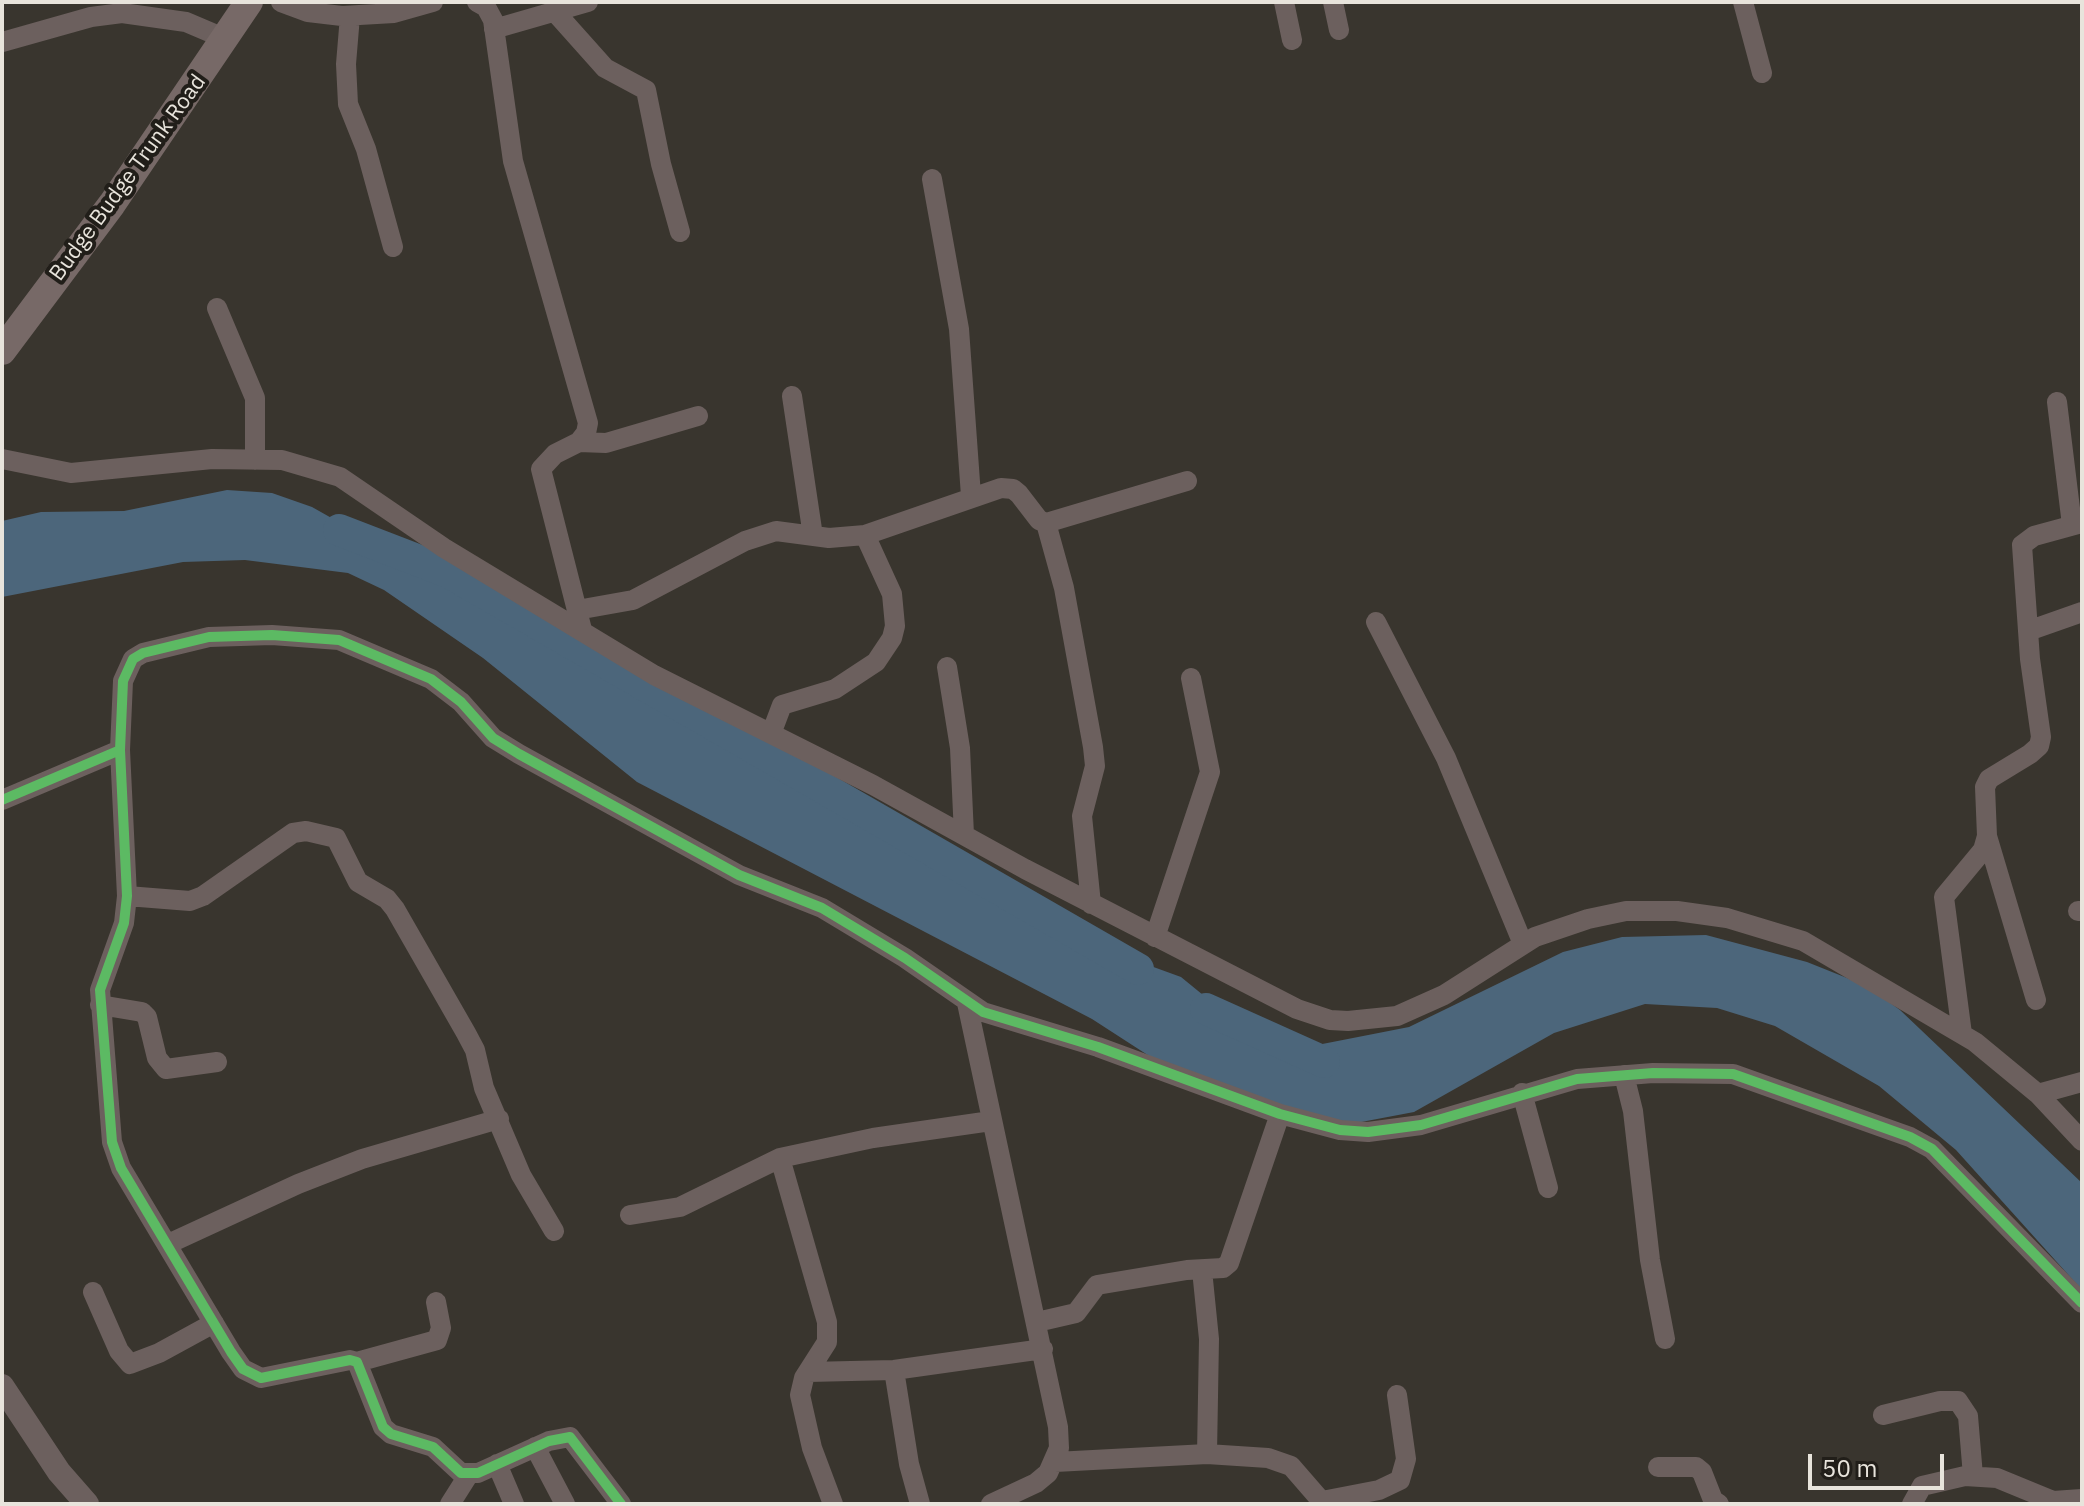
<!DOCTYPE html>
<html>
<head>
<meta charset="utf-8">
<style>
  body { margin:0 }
  #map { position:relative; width:2084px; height:1506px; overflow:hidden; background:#39352e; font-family:"IBM Plex Sans",sans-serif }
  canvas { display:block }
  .frame { position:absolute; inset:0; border:4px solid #e8e4dc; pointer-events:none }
  .scale { position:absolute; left:1808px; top:1454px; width:136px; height:36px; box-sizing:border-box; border:4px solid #e8e4dc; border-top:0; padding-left:10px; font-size:24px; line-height:28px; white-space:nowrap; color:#e8e4dc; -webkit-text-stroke:6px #211e19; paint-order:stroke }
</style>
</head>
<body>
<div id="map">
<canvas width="2084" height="1506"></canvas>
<div class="frame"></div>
<div class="scale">50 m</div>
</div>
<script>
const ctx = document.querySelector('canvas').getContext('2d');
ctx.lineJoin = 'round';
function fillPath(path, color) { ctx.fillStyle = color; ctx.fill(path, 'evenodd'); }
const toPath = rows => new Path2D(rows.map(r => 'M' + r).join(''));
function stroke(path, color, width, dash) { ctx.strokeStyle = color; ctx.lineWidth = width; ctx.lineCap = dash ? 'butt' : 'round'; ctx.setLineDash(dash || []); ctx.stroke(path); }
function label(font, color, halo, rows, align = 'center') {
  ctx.font = font + ' "IBM Plex Sans",sans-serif'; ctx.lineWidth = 8; ctx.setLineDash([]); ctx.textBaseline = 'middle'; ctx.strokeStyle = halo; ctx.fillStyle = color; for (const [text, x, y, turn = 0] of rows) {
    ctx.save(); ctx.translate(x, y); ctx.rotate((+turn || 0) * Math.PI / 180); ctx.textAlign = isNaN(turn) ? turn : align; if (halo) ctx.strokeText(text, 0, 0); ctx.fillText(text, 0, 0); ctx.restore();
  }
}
const water = toPath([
  [227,490,272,493,312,507,1082,941,1181,977,1263,1044,1307,1047,1409,1027,1563,952,1622,937,1706,935,1807,962,1867,986,1900,1010,2082,1183,2082,1290,1956,1150,1879,1086,1775,1026,1717,1008,1645,1004,1554,1033,1414,1112,1356,1123,1316,1117,1160,1063,1092,1019,637,782,483,658,384,590,348,573,245,560,183,562,2,597,2,521,41,512,124,511]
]);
const river = toPath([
  [339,530,448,572,1138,969],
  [1206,1009,1324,1062]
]);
const minor = toPath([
  [281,2,308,12,342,16,394,13,433,2],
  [477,2,486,7,493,20,513,161,588,423,586,433,579,442,555,454,541,469,582,630],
  [1284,2,1292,40],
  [1333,2,1339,30],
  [1743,2,1762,73],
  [555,12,605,68,646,90,661,164,680,232],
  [350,16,346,64,348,104,366,149,393,247],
  [494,29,588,2],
  [2,42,91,17,122,13,186,22,226,39],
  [932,179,959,329,971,496],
  [217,308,255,398,255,460],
  [792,396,813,536],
  [2057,402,2072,525],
  [579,442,606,443,698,416],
  [2,459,71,473,212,459,282,460,340,477,444,548,654,675,873,785,1025,869,1297,1009,1330,1020,1348,1021,1397,1016,1444,995,1535,937,1588,919,1626,911,1677,911,1727,918,1803,941,1975,1042,2038,1094,2082,1141],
  [1046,523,1064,588,1093,747,1095,766,1082,816,1091,904],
  [577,610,633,600,745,541,776,531,829,538,865,535,1001,488,1013,489,1019,494,1039,520,1046,523,1187,481],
  [1376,622,1446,758,1523,944],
  [2028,631,2082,612],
  [947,667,960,748,964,835],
  [771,734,782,705,835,689,876,662,892,638,895,626,892,594,865,535],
  [120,750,127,896,124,923,100,990,112,1142,121,1168,231,1352,243,1369,261,1378,350,1360,357,1362,383,1427,391,1434,433,1447,461,1473,478,1473,549,1441,570,1437,621,1504],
  [2,800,120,750,123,681,133,659,143,653,209,637,272,635,339,640,431,679,461,702,493,738,519,754,739,875,822,908,905,958,983,1012,1098,1047,1280,1114,1340,1130,1368,1132,1421,1125,1577,1079,1653,1073,1733,1074,1910,1137,1932,1149,2082,1303],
  [1987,836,2036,1000],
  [127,896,190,901,203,896,293,833,306,831,336,838,358,882,387,899,395,909,466,1033,475,1050,484,1088,521,1175,554,1231],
  [2078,911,2082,911],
  [1155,937,1210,772,1191,678],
  [967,1003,1058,1427,1059,1448,1048,1473,1036,1483,991,1504],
  [100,1005,142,1012,147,1017,157,1058,166,1069,217,1062],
  [1962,1034,1944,897,1983,850,1987,836,1985,787,1989,779,2030,754,2039,746,2041,737,2030,659,2022,545,2034,536,2082,523],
  [1624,1075,1633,1111,1650,1260,1665,1339],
  [1522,1093,1548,1188],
  [2038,1094,2082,1082],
  [780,1158,827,1322,827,1342,804,1378,800,1395,812,1448,833,1504],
  [630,1215,680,1207,780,1158,873,1138,991,1121],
  [168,1244,298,1184,362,1159,499,1119],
  [1202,1270,1209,1339,1207,1454],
  [93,1292,119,1351,130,1364,159,1353,214,1323],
  [1037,1322,1076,1313,1097,1285,1187,1270,1223,1268,1229,1263,1280,1114],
  [357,1362,437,1340,441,1328,436,1302],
  [894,1370,909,1464,920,1504],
  [808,1372,894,1370,1043,1349],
  [1883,1415,1940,1401,1958,1401,1968,1416,1973,1476],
  [535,1447,565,1504],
  [1055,1462,1207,1454,1268,1458,1291,1466,1324,1504],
  [497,1464,514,1504],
  [1658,1467,1696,1467,1702,1472,1713,1500,1719,1504],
  [1322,1501,1379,1490,1400,1480,1406,1459,1397,1395],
  [450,1504,469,1474],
  [1912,1504,1922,1486,1965,1476,1997,1478,2053,1501,2082,1499]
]);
const tertiary = toPath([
  [2,1386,59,1472,87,1504]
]);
const secondary = toPath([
  [2,351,112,204,249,2]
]);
const cycleway = toPath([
  [120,750,127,896,124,923,100,990,112,1142,121,1168,231,1352,243,1369,261,1378,350,1360,357,1362,383,1427,391,1434,433,1447,461,1473,478,1473,549,1441,570,1437,621,1504],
  [2,800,120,750,123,681,133,659,143,653,209,637,272,635,339,640,431,679,461,702,493,738,519,754,739,875,822,908,905,958,983,1012,1098,1047,1280,1114,1340,1130,1368,1132,1421,1125,1577,1079,1653,1073,1733,1074,1910,1137,1932,1149,2082,1303]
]);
const streetNames = [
  ["Budge Budge Trunk Road",128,178,-54]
];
fillPath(water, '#4c667b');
stroke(river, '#4c667b', 32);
stroke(minor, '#6c605e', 20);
stroke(tertiary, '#6c605e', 24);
stroke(secondary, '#776967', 28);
stroke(cycleway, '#5cba63', 10);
label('22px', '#e8e4dc', '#211e19', streetNames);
</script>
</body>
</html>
